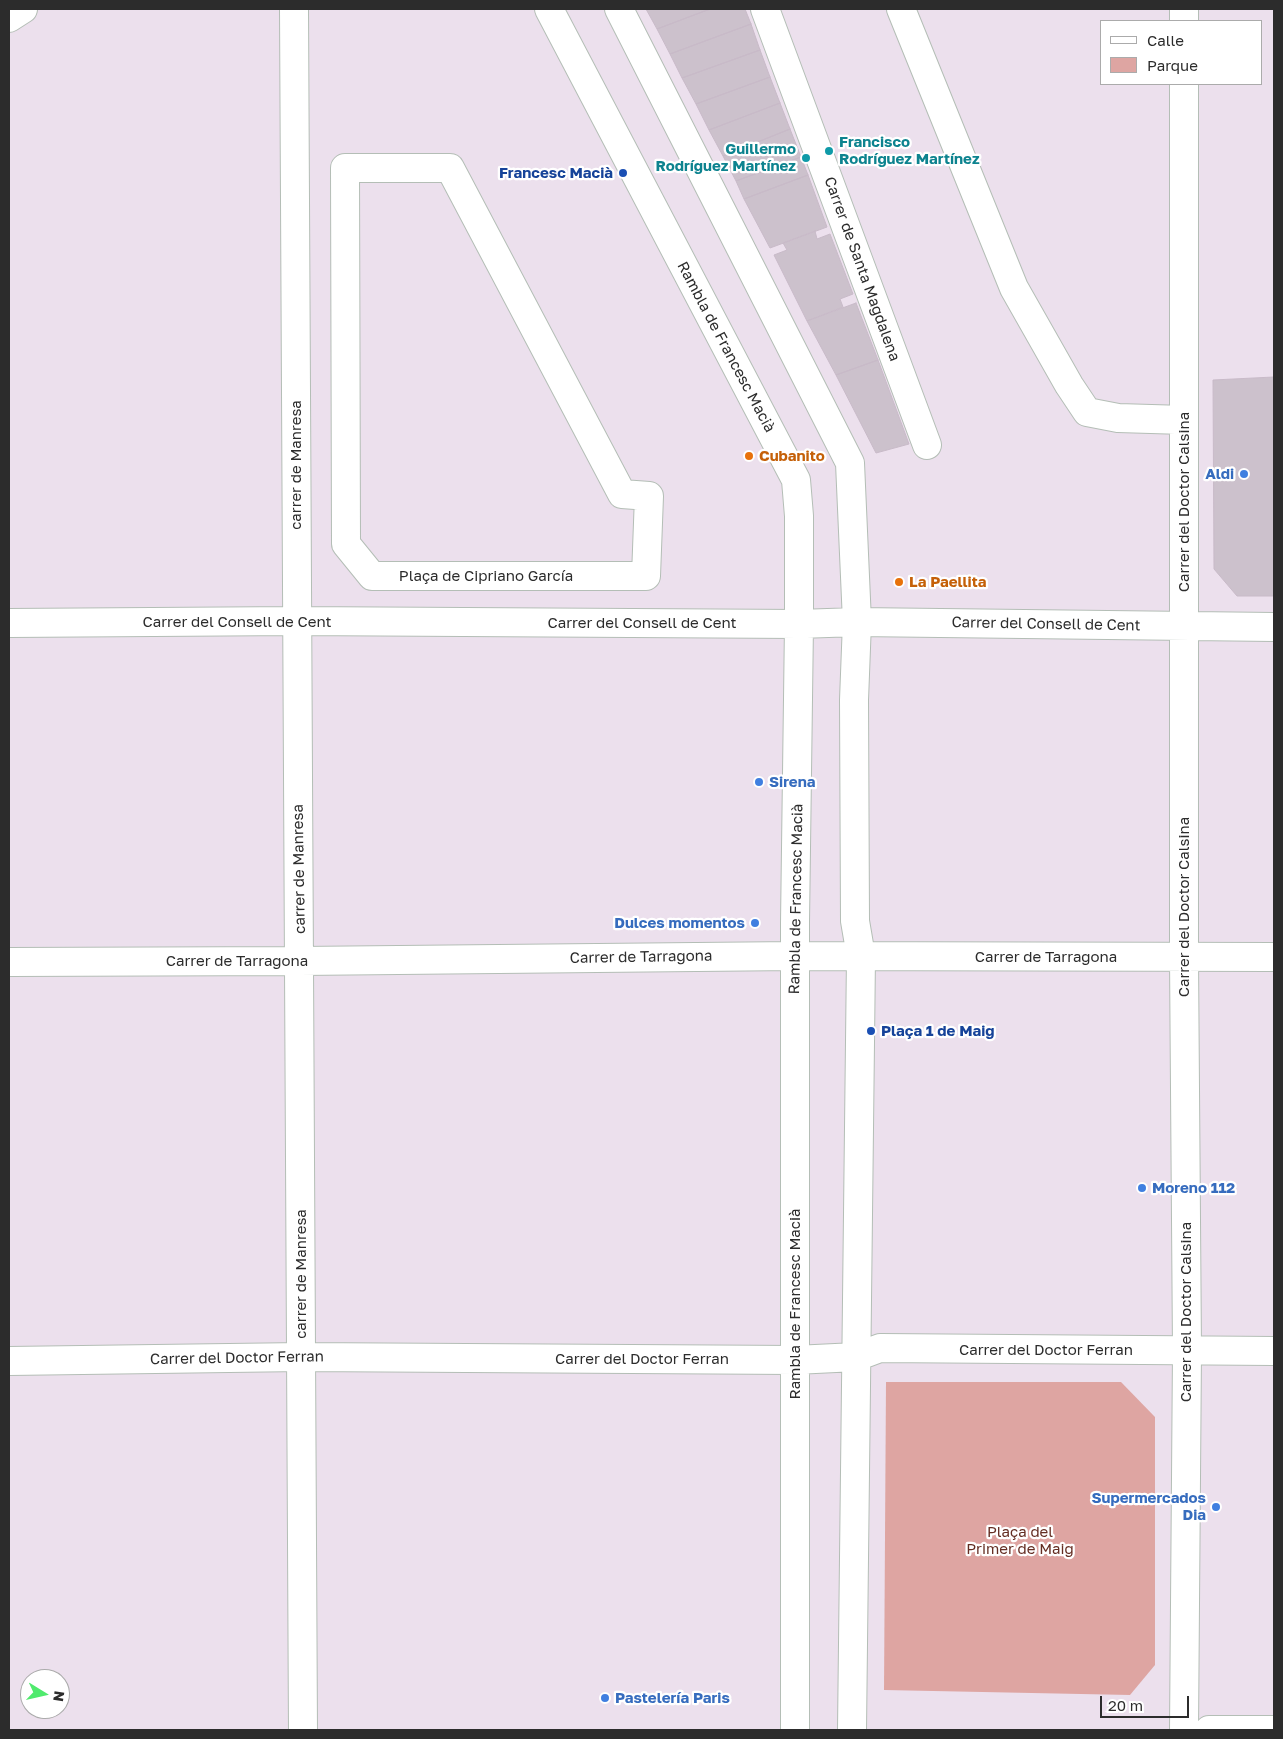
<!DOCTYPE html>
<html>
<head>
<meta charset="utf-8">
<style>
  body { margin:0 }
  #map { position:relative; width:1283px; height:1739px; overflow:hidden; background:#ece0ed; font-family:"Golos Text",sans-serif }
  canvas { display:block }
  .frame { position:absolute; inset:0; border:10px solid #2c2c2c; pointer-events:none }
  .legend { position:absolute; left:1100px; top:20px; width:162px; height:65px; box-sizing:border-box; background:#fff; border:1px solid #ababab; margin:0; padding:6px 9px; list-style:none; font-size:15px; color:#2c2c2c }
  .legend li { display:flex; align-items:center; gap:10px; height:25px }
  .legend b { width:25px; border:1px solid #ababab }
  .north { position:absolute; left:20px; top:1669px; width:50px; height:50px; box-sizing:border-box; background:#fff; border:1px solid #ababab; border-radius:50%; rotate:99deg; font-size:14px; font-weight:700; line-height:20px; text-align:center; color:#2c2c2c }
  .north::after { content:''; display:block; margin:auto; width:18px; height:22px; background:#50ea6e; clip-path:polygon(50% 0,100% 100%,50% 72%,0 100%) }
  .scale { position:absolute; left:1100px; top:1696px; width:89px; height:22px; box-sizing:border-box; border:2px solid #2c2c2c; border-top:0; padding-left:6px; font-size:15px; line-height:18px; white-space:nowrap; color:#2c2c2c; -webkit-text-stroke:4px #fff; paint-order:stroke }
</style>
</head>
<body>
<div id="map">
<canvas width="1283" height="1739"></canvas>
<div class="frame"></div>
<ul class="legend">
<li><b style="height:6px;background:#fff"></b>Calle</li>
<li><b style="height:14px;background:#dea5a2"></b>Parque</li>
</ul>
<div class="north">N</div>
<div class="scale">20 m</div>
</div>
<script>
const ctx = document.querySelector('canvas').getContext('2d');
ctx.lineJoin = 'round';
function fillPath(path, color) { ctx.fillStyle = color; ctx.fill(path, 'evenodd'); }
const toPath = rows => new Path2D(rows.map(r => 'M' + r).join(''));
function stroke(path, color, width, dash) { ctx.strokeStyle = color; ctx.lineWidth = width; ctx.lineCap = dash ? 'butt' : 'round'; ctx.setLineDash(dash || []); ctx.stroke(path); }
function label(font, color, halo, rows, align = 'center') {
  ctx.font = font + ' "Golos Text",sans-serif'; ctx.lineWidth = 4.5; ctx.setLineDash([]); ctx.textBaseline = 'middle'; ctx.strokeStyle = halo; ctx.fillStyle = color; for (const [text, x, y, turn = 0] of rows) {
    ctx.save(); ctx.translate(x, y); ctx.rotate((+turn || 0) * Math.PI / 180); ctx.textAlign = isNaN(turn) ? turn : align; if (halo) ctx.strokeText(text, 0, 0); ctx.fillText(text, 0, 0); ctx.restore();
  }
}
const green = toPath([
  [886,1382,1121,1382,1155,1417,1155,1665,1130,1695,884,1690]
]);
const building = toPath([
  [646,9,710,9,657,29,646,9],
  [710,9,745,9,751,24,670,54,657,29,710,9],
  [751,24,760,50,682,78,670,54,751,24],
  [760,50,770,77,696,104,682,78,760,50],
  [770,77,780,103,709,130,696,104,770,77],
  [780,103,790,129,723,156,709,130,780,103],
  [790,129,801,157,736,181,723,156,790,129],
  [801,157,808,175,744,199,736,181,801,157],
  [808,175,827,227,770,248,744,199,808,175],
  [815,231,817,239,830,234,853,294,840,299,843,307,807,321,774,255,787,250,783,243,815,231],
  [856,303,878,360,836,375,807,321,856,303],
  [878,360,909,444,876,453,836,375,878,360],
  [1274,377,1274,596,1237,596,1214,569,1213,380,1274,377]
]);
const minor = toPath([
  [294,9,303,1730],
  [549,9,796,480,799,516,799,624,795,923,795,1730],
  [619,9,850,463,857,622,854,700,855,921,861,956,852,1730],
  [765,9,927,445],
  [901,9,1014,288,1069,385,1087,412,1118,418,1184,420],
  [9,18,23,9],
  [1184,21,1184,9],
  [345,168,450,168,622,494,649,496,646,576,372,576,346,544,345,168],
  [9,623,296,621,799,624,857,622,1274,627],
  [9,962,300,961,795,956,1274,957],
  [9,1361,302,1357,795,1360,856,1357,880,1348,1274,1351],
  [1184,1730,1187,1351,1184,958,1184,84],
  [1209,1730,1274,1730]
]);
const markers = [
  [829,151,5,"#0f9aa8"],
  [806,158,5,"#0f9aa8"],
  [623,173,5,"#1a4fb4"],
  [749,456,5,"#e8710a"],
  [1244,474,5,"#3f7fe0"],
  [899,582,5,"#e8710a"],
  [759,782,5,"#3f7fe0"],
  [755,923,5,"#3f7fe0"],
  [871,1031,5,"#1a4fb4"],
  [1142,1188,5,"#3f7fe0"],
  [1216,1507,5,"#3f7fe0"],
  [605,1698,5,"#3f7fe0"]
];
const cultureNames = [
  ["Francisco",839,142],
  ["Rodríguez Martínez",839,159],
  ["Guillermo",796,149,"right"],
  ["Rodríguez Martínez",796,166,"right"]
];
const transitNames = [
  ["Francesc Macià",613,173],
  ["Plaça 1 de Maig",881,1031,"left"]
];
const streetNames = [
  ["Carrer de Santa Magdalena",862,269,70],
  ["Rambla de Francesc Macià",726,347,62],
  ["carrer de Manresa",296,465,-90],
  ["Carrer del Doctor Calsina",1184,502,-90],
  ["Plaça de Cipriano García",486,576],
  ["Carrer del Consell de Cent",237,622],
  ["Carrer del Consell de Cent",642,623],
  ["Carrer del Consell de Cent",1046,624,1],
  ["carrer de Manresa",299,869,-91],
  ["Rambla de Francesc Macià",796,899,-89],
  ["Carrer del Doctor Calsina",1184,907,-90],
  ["Carrer de Tarragona",641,957,-1],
  ["Carrer de Tarragona",1046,957],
  ["Carrer de Tarragona",237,961],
  ["carrer de Manresa",301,1274,-90],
  ["Rambla de Francesc Macià",795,1304,-90],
  ["Carrer del Doctor Calsina",1186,1312,-90],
  ["Carrer del Doctor Ferran",1046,1350],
  ["Carrer del Doctor Ferran",237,1358,-1],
  ["Carrer del Doctor Ferran",642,1359]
];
const foodNames = [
  ["Cubanito",759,456],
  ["La Paellita",909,582]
];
const shopNames = [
  ["Aldi",1234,474],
  ["Sirena",769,782,"left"],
  ["Dulces momentos",745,923],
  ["Moreno 112",1152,1188,"left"],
  ["Supermercados",1206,1498],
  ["Dia",1206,1515],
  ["Pastelería Paris",615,1698,"left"]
];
const parkNames = [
  ["Plaça del",1020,1532],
  ["Primer de Maig",1020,1549]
];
fillPath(green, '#dea5a2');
fillPath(building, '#ccc1cc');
stroke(building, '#c8bac8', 1);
stroke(minor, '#b4beb6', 30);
stroke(minor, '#fff', 28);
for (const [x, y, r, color] of markers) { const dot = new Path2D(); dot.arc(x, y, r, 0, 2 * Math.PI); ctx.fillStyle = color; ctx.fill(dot); stroke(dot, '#fff', 2); }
label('bold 15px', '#0d838f', '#fff', cultureNames, 'left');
label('bold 15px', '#164399', '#fff', transitNames, 'right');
label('15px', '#2c2c2c', '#fff', streetNames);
label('bold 15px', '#c56008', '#fff', foodNames, 'left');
label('bold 15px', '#366cbe', '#fff', shopNames, 'right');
label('15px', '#642d22', '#fff', parkNames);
</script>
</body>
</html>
